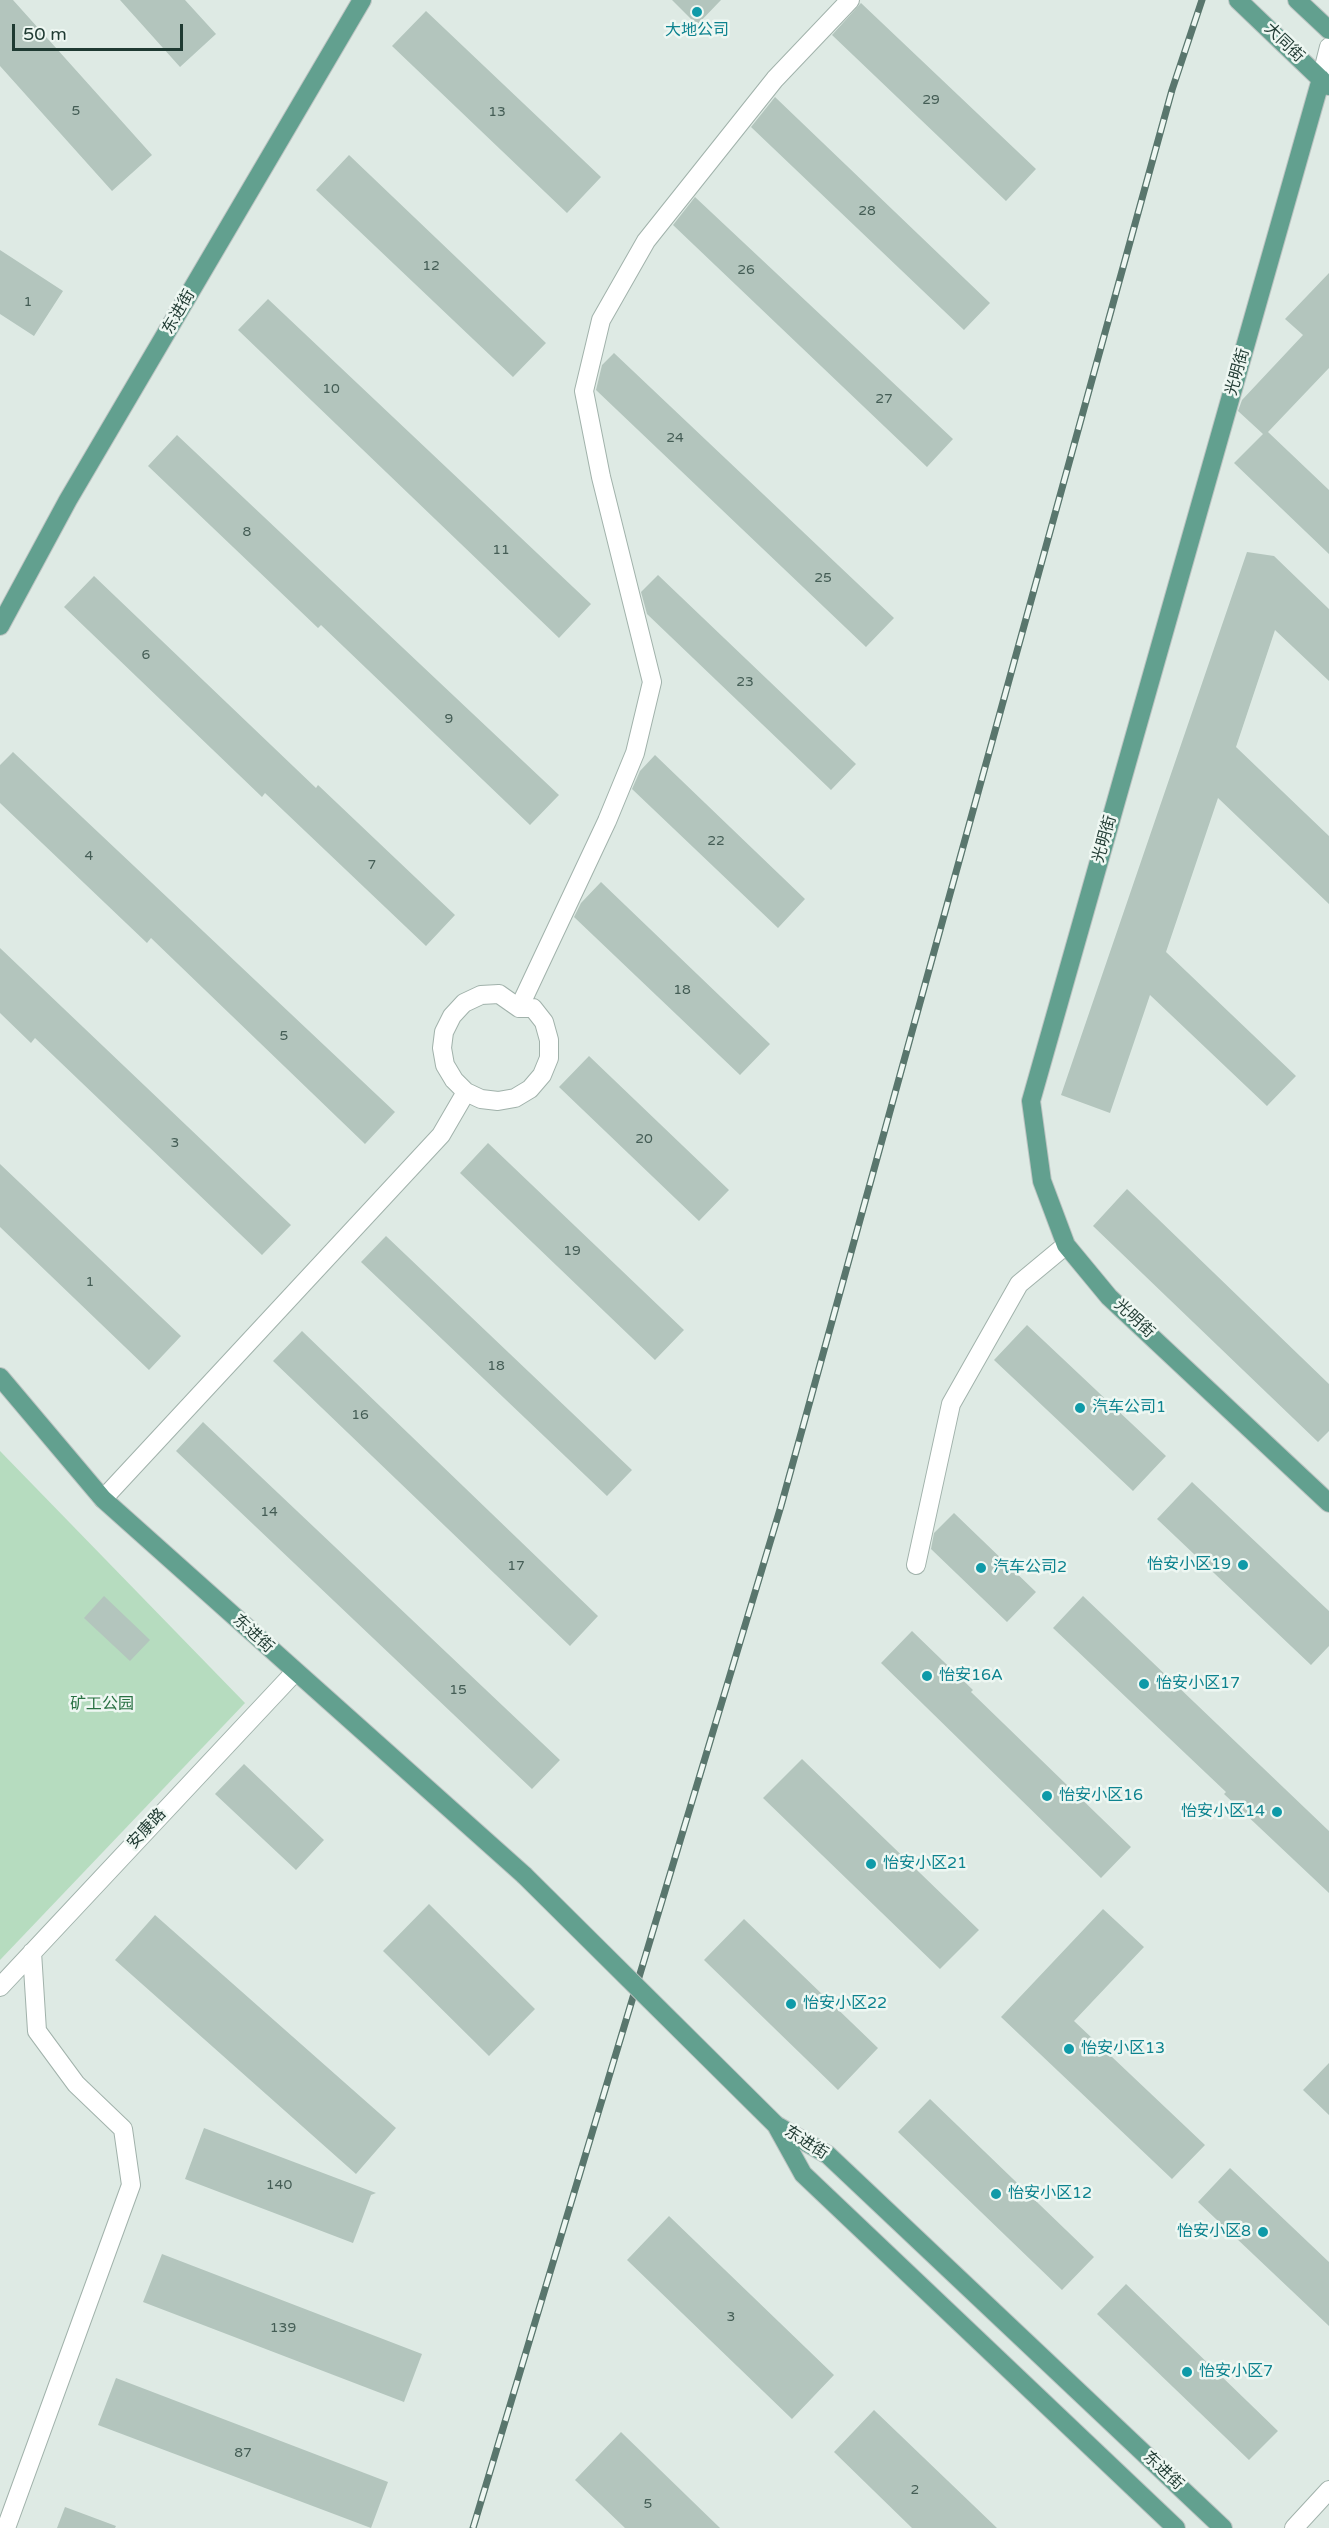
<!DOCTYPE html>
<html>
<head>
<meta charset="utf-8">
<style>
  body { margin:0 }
  #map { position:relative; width:1329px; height:2528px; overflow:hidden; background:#deeae4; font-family:"Varela Round",sans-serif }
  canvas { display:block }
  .scale { position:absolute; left:12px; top:24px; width:171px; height:27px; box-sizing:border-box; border:3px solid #1f3a32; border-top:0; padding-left:8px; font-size:18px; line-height:21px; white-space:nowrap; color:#1f3a32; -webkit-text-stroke:4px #eef7f2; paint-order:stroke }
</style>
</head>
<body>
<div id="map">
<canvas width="1329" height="2528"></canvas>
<div class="scale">50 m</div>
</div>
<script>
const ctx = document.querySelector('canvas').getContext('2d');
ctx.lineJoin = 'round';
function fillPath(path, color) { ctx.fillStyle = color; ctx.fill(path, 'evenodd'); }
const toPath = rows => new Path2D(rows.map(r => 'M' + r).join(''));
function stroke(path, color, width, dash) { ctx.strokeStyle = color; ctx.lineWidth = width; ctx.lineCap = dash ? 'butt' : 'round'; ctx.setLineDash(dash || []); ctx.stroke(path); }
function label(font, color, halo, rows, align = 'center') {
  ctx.font = font + ' "Varela Round","Noto Sans SC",sans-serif'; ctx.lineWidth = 5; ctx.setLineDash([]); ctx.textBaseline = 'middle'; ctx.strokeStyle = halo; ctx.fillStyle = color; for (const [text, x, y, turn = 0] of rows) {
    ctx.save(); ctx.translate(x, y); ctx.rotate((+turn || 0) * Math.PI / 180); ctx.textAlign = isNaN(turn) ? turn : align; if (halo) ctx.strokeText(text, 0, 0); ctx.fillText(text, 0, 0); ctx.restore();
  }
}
const green = toPath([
  [0,1451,245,1703,0,1960]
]);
const building = toPath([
  [0,0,13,0,152,155,112,191,0,66],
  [120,0,185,0,216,34,180,67],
  [672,0,721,0,697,25],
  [861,3,1036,169,1006,201,832,35],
  [426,11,601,177,567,213,392,46],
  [775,97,990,303,964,330,751,127],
  [349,155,546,343,513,377,316,190],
  [695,197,953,439,927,467,673,225],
  [0,250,63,291,34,336,0,314],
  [1329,273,1329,368,1268,432,1329,490,1329,554,1234,463,1263,434,1238,411,1242,400,1303,335,1285,319],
  [268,299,591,604,559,638,238,330],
  [614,353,894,618,866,647,596,390,602,365],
  [177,435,559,795,530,825,321,625,318,628,148,466],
  [1247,552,1274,556,1329,609,1329,681,1275,630,1236,747,1329,836,1329,904,1218,798,1166,952,1296,1076,1267,1106,1150,995,1110,1113,1061,1095],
  [658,575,856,764,831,790,647,614,641,592],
  [94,576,316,788,318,785,455,915,426,946,265,793,262,797,64,607],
  [13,752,395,1112,365,1144,151,938,147,943,0,803,0,765],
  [655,755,805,899,778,928,632,789,640,771],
  [601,882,770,1044,740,1075,574,917,581,903],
  [0,948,291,1225,262,1255,35,1038,31,1043,0,1013],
  [589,1056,729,1190,699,1221,559,1087],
  [488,1143,684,1330,655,1360,460,1173],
  [0,1164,181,1336,149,1370,0,1227],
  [1127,1189,1329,1384,1329,1431,1318,1442,1093,1226],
  [386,1236,632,1470,607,1496,361,1262],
  [1027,1325,1166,1456,1133,1491,994,1360],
  [302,1331,598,1616,570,1646,273,1361],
  [203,1422,560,1760,532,1789,176,1451],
  [1192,1482,1329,1611,1329,1646,1311,1665,1157,1519],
  [954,1513,1036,1592,1007,1622,931,1549,934,1533],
  [104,1596,150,1640,130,1661,84,1618],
  [1083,1596,1329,1831,1329,1893,1224,1794,1226,1792,1053,1628],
  [912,1631,973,1690,971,1692,1131,1847,1101,1878,881,1663],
  [802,1759,979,1930,940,1969,763,1798],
  [244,1764,324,1840,296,1870,215,1794],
  [429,1904,535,2009,489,2056,383,1951],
  [1103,1909,1144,1947,1074,2021,1205,2145,1172,2179,1001,2017],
  [155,1915,396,2128,356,2174,115,1960],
  [744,1919,878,2048,838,2090,704,1960],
  [1329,2063,1329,2115,1303,2090],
  [930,2099,1094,2257,1062,2290,898,2132],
  [204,2128,376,2193,371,2195,353,2243,185,2179],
  [1230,2168,1329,2262,1329,2326,1198,2202],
  [669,2216,834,2375,792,2419,627,2260],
  [162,2254,422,2354,404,2402,143,2302],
  [1126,2284,1278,2431,1249,2460,1097,2314],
  [116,2378,388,2482,371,2528,98,2425],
  [874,2410,997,2528,912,2528,834,2452],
  [621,2432,720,2528,625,2528,575,2480],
  [65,2507,116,2526,115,2528,57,2528]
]);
const minor = toPath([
  [1321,79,1329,47],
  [499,994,519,1008,533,1008,544,1022,549,1040,549,1058,542,1075,530,1089,515,1098,498,1101,481,1099,466,1092,454,1080,445,1065,442,1048,444,1032,452,1016,464,1003,481,995,499,994],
  [519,1008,607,821,635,753,652,682,601,477,584,391,601,320,646,241,775,79,850,0],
  [103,1499,441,1135,466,1092],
  [916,1565,951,1404,1019,1284,1066,1245],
  [0,1987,295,1672],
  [6,2528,131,2185,123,2129,76,2084,37,2031,32,1952],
  [1294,2528,1329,2490]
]);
const major = toPath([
  [1238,0,1328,86],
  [1297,0,1329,30],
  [1321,79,1031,1101,1042,1181,1066,1245,1109,1297,1329,1503],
  [0,626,68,500,362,0],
  [0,1377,103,1499,524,1875],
  [776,2125,828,2155,1223,2528],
  [777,2127,803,2174,1176,2528]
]);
const rail = toPath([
  [473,2528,781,1506,1172,90,1202,0]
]);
const majorBridge = toPath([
  [524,1875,776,2125]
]);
const markers = [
  [697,12,6,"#0f9aa8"],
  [1080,1408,6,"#0f9aa8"],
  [1243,1565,6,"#0f9aa8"],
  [981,1568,6,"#0f9aa8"],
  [927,1676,6,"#0f9aa8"],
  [1144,1684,6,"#0f9aa8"],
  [1047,1796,6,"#0f9aa8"],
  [1277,1812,6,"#0f9aa8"],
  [871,1864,6,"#0f9aa8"],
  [791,2004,6,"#0f9aa8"],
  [1069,2049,6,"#0f9aa8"],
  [996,2194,6,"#0f9aa8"],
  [1263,2232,6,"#0f9aa8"],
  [1187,2372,6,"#0f9aa8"]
];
const numberNames = [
  ["29",931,100],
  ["5",76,111],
  ["13",497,112],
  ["28",867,211],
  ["12",431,266],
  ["26",746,270],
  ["1",28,302],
  ["10",331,389],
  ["27",884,399],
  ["24",675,438],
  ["8",247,532],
  ["11",501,550],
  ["25",823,578],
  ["6",146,655],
  ["23",745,682],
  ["9",449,719],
  ["22",716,841],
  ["4",89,856],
  ["7",372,865],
  ["18",682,990],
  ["5",284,1036],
  ["20",644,1139],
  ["3",175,1143],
  ["19",572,1251],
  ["1",90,1282],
  ["18",496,1366],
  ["16",360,1415],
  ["14",269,1512],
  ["17",516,1566],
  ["15",458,1690],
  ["140",279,2185],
  ["3",731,2317],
  ["139",283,2328],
  ["87",243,2453],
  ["2",915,2490],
  ["5",648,2504]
];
const cultureNames = [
  ["大地公司",697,31,"center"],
  ["汽车公司1",1092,1408],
  ["怡安小区19",1231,1565,"right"],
  ["汽车公司2",993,1568],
  ["怡安16A",939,1676],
  ["怡安小区17",1156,1684],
  ["怡安小区16",1059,1796],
  ["怡安小区14",1265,1812,"right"],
  ["怡安小区21",883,1864],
  ["怡安小区22",803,2004],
  ["怡安小区13",1081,2049],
  ["怡安小区12",1008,2194],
  ["怡安小区8",1251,2232,"right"],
  ["怡安小区7",1199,2372]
];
const streetNames = [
  ["大同街",1284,43,44],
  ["东进街",179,312,-60],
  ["光明街",1238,372,-74],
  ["光明街",1105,839,-74],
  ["光明街",1134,1319,43],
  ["东进街",253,1634,42],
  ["安康路",147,1829,-47],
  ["东进街",806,2143,32],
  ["东进街",1163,2471,43]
];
const parkNames = [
  ["矿工公园",102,1705]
];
fillPath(green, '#b6dcbf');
fillPath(building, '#b3c5bd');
stroke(minor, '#a1b2ab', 20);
stroke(major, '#bcc4c2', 20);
stroke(minor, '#fff', 18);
stroke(major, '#62a08f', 18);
stroke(rail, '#59766d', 7);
stroke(rail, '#eef7f2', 4.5, [14]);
stroke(majorBridge, '#bcc4c2', 20, []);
stroke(majorBridge, '#62a08f', 18);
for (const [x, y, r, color] of markers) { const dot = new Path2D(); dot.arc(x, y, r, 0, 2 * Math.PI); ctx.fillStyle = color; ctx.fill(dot); stroke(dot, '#eef7f2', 2); }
label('14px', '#445d55', null, numberNames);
label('16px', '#0d838f', '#eef7f2', cultureNames, 'left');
label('16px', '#1f3a32', '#eef7f2', streetNames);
label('16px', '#297143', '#eef7f2', parkNames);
</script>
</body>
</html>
